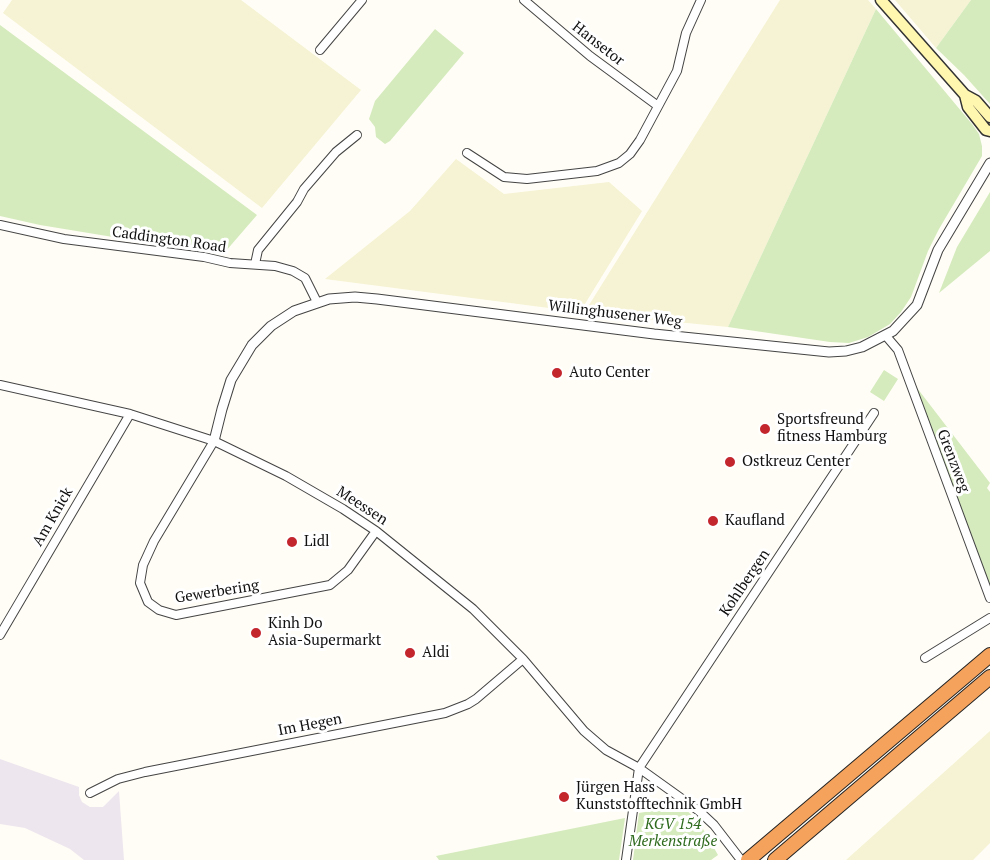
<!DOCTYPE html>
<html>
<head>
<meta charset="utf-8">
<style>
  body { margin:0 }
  canvas { display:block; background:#fffdf5 }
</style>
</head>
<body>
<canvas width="990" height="860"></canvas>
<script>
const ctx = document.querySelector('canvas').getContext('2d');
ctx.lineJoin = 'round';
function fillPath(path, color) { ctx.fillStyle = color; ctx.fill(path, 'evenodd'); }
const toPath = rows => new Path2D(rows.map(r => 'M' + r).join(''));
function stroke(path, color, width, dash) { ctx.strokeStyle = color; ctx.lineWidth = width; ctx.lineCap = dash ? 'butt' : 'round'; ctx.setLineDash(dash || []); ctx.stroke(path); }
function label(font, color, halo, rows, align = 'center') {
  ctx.font = font + ' "PT Serif",serif'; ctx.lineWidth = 6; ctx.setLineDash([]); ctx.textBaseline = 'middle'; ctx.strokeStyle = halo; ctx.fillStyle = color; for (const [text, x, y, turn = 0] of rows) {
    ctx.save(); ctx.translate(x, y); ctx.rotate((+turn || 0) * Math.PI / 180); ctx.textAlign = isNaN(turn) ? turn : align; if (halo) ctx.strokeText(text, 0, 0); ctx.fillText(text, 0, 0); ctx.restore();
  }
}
const industrial = toPath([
  [0,759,79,787,79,795,82,802,90,807,103,807,119,791,124,860,84,860,70,849,25,828,0,824]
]);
const farmland = toPath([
  [12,0,241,0,361,90,262,208,3,13],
  [780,0,868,0,876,9,728,327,584,313],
  [895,0,971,0,936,48],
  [456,159,504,194,609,182,642,211,580,312,325,279,410,211],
  [990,731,990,843,973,860,846,860]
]);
const green = toPath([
  [971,0,990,0,990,104,964,75,936,48],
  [876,9,972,124,979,134,982,146,982,156,939,229,928,251,911,297,901,312,890,324,868,337,849,343,830,342,728,327],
  [0,25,257,215,225,252,185,245,119,238,40,225,0,216],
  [435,29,464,53,390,141,385,144,376,137,375,127,369,119,375,101],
  [990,192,990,251,939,293,957,247],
  [884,370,898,379,884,401,870,392],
  [914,384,990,483,987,488,990,492,990,592],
  [682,806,699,822,718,855,711,860,633,860,639,813],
  [625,818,619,860,439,860,436,856]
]);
const minor = toPath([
  [524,0,590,56,658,106],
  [320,50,362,0],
  [467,153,504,177,527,179,597,171,619,163,630,154,640,140,677,71,686,33,701,0],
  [0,225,64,239,204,257,230,263,275,266,293,271,305,278,317,302],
  [255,264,258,250,297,202,304,189,336,152,357,135],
  [886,336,898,350,990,598],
  [0,385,130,414,214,441,286,476,343,509,376,531,473,609,523,659,584,731,606,750,639,768,699,811,714,825,741,860],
  [214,441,154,541,143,565,140,583,148,602,159,610,176,615,181,614,330,585,348,570,376,531],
  [0,635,130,414],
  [925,658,990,618],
  [90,793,118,779,145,772,445,713,468,704,476,699,523,659],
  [626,860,639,768,874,413]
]);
const tertiary = toPath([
  [214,441,222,409,231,380,252,345,271,326,294,311,329,299,355,297,377,299,654,334,829,352,846,351,862,347,893,331,917,305,938,250,990,163]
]);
const secondary = toPath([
  [881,0,965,95,976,101,990,117],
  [965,95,968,107,986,130,990,131]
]);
const motorway = toPath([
  [748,860,990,655],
  [775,860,990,677]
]);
const markers = [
  [557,373,6,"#c4262e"],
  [765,429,6,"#c4262e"],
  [730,462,6,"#c4262e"],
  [713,521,6,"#c4262e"],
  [292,542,6,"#c4262e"],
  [256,633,6,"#c4262e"],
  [410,653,6,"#c4262e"],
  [564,797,6,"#c4262e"]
];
const streetNames = [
  ["Hansetor",598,44,38],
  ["Caddington Road",169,240,8],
  ["Willinghusener Weg",615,314,7],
  ["Grenzweg",953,461,69],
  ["Meessen",362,506,33],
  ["Am Knick",53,517,-60],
  ["Kohlbergen",745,583,-56],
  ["Gewerbering",217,592,-9],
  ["Im Hegen",310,725,-11]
];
const poiNames = [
  ["Auto Center",569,373],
  ["Sportsfreund",777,420],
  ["fitness Hamburg",777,437],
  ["Ostkreuz Center",742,462],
  ["Kaufland",725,521],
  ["Lidl",304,542],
  ["Kinh Do",268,624],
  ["Asia-Supermarkt",268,641],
  ["Aldi",422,653],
  ["Jürgen Hass",576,788],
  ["Kunststofftechnik GmbH",576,805]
];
const parkNames = [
  ["KGV 154",673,825],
  ["Merkenstraße",673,842]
];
fillPath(industrial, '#eee6ef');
fillPath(farmland, '#f6f3d4');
fillPath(green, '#d5ebbd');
stroke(minor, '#444', 10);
stroke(tertiary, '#444', 11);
stroke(secondary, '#333', 13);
stroke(motorway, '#222', 16);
stroke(minor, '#fff', 8);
stroke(tertiary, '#fff', 9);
stroke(secondary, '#fff6b0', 10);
stroke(motorway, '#f5a25d', 14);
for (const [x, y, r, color] of markers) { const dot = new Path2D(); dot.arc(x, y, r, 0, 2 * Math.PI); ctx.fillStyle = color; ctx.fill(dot); stroke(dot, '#fff', 2); }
label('15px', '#111', '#fff', streetNames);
label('15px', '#111', '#fff', poiNames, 'left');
label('italic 15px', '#2f6b1f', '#fff', parkNames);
</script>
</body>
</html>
